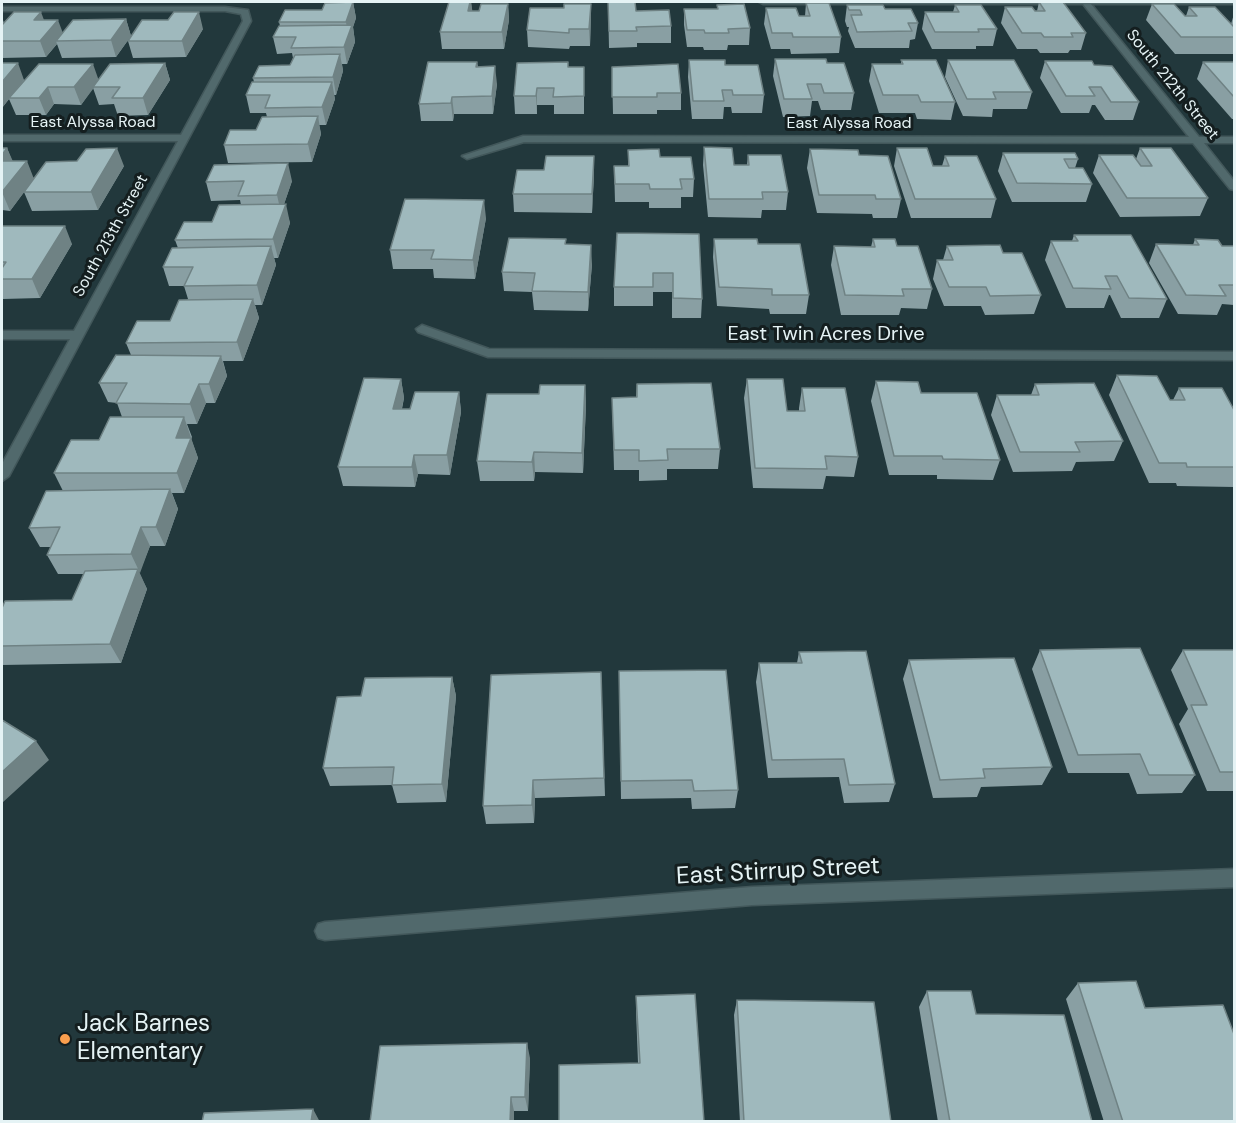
<!DOCTYPE html>
<html>
<head>
<meta charset="utf-8">
<style>
  body { margin:0 }
  #map { position:relative; width:1236px; height:1123px; overflow:hidden; background:#22383c; font-family:"DM Sans",sans-serif }
  canvas { display:block }
  .frame { position:absolute; inset:0; border:3px solid #e5f3f5; pointer-events:none }
</style>
</head>
<body>
<div id="map">
<canvas width="1236" height="1123"></canvas>
<div class="frame"></div>
</div>
<script>
const ctx = document.querySelector('canvas').getContext('2d');
ctx.lineJoin = 'round';
const toPath = rows => new Path2D(rows.map(r => 'M' + r).join(''));
function stroke(path, color, width, dash) { ctx.strokeStyle = color; ctx.lineWidth = width; ctx.lineCap = dash ? 'butt' : 'round'; ctx.setLineDash(dash || []); ctx.stroke(path); }
function fillPath(path, color) { ctx.fillStyle = color; ctx.fill(path, 'evenodd'); }
function label(font, color, halo, rows, align = 'center') {
  ctx.font = font + ' "DM Sans",sans-serif'; ctx.lineWidth = 6; ctx.setLineDash([]); ctx.textBaseline = 'middle'; ctx.strokeStyle = halo; ctx.fillStyle = color; for (const [text, x, y, turn = 0] of rows) {
    ctx.save(); ctx.translate(x, y); ctx.rotate((+turn || 0) * Math.PI / 180); ctx.textAlign = isNaN(turn) ? turn : align; if (halo) ctx.strokeText(text, 0, 0); ctx.fillText(text, 0, 0); ctx.restore();
  }
}
const street = toPath([
  [759,2,1234,2,1234,4,1091,4,1199,137,1234,137,1234,143,1204,143,1234,181,1234,190,1230,189,1193,143,524,142,467,159,462,156,523,136,1189,137,1083,4,763,4,759,2],
  [2,7,225,7,248,10,251,21,9,476,2,481,2,464,70,339,2,339,2,331,74,331,178,141,2,141,2,135,181,135,243,21,241,14,225,11,2,11,2,7],
  [422,325,489,349,1234,352,1234,360,488,357,418,332,416,329,422,325],
  [1234,869,1234,887,752,905,325,940,318,938,315,931,318,924,325,922,752,887,1234,869]
]);
const wall = toPath([
  [353,2,356,18,353,27,355,42,347,64,342,64,343,71,336,95,334,95,335,99,326,125,319,125,321,134,312,162,228,163,224,145,256,130,267,117,266,113,250,113,246,95,254,82,253,78,290,65,293,58,292,53,277,54,273,37,280,26,279,22],
  [471,2,472,11,479,11,508,4,509,20,504,49,442,49,440,32],
  [608,2,636,11,671,26,671,43,637,43,637,47,609,48],
  [1039,2,1086,33,1081,50,1070,50,1068,53,1040,53,1037,49,1017,49,1001,23,1005,7,1037,11],
  [806,3,841,37,839,53,791,54,790,49,771,49,764,24,766,8,799,16,805,16],
  [591,4,590,46,570,46,569,49,528,47,527,30,564,8],
  [1152,4,1185,16,1186,16,1189,7,1231,24,1234,14,1234,54,1175,54,1146,20],
  [717,5,750,28,749,45,728,45,727,50,704,50,703,47,687,47,684,25,684,9,717,9],
  [847,5,885,9,918,23,915,39,910,40,909,48,855,48,848,31,849,27,847,27,845,21],
  [955,5,997,29,993,46,976,46,976,49,932,49,922,29,925,12,953,12],
  [2,17,4,23,44,20,62,33,126,19,131,36,116,57,62,58,57,44,46,57,2,58],
  [203,29,186,57,133,58,128,41],
  [775,59,827,63,854,93,851,110,821,110,818,101,812,101,810,116,783,117,773,76],
  [689,60,725,65,764,95,762,113,732,113,731,107,724,107,723,119,692,119,688,77],
  [901,60,955,102,951,120,917,119,915,113,879,113,869,81,872,64,901,64],
  [948,60,1032,92,1027,109,993,109,992,117,963,116,945,77],
  [1045,61,1094,65,1139,102,1133,120,1105,120,1095,105,1092,105,1089,113,1061,113,1040,78],
  [477,62,478,67,497,84,493,114,454,114,453,121,421,121,419,104],
  [1203,62,1234,62,1234,119,1232,119,1197,79],
  [2,63,24,80,98,80,165,63,170,80,148,115,118,116,114,104,99,105,93,88,81,105,54,104,46,115,16,115,9,99,2,108],
  [568,67,584,67,584,114,554,114,554,105,537,105,537,114,515,114,514,96],
  [612,67,681,93,681,110,657,110,657,114,613,114],
  [704,147,734,165,747,165,748,155,788,192,786,210,762,210,761,218,708,217,703,165],
  [2,148,7,148,12,161,34,178,124,166,98,210,32,211,24,192,10,211,2,210],
  [897,148,933,166,942,166,945,156,996,199,991,218,911,218,894,166],
  [1140,148,1208,198,1200,216,1120,217,1093,173,1099,155,1136,159],
  [810,149,859,155,901,199,897,218,873,218,872,214,817,213,807,168],
  [628,150,660,157,694,179,693,197,681,197,681,208,649,208,649,202,615,202,614,166,628,166],
  [1003,153,1078,159,1075,168,1092,184,1086,202,1012,202,998,171],
  [594,156,594,174,592,213,514,212,513,194],
  [292,181,284,204,290,223,278,258,274,258,276,265,262,305,255,305,259,318,243,361,223,361,227,376,215,403,206,403,197,424,187,424,192,437,191,439,198,458,184,493,172,493,178,509,165,546,150,546,139,573,147,589,121,663,2,665,2,608,72,600,84,574,58,574,47,555,51,547,40,547,29,528,63,491,54,473,99,440,122,417,117,403,108,402,99,383,131,355,126,343,170,321,188,299,184,286,169,286,163,267,178,248,175,240,212,222,241,205,240,200,211,201,206,182],
  [486,218,475,279,434,278,433,269,393,269,390,250],
  [2,226,72,244,40,298,3,299,2,295],
  [699,234,702,299,701,318,672,318,672,292,653,292,653,306,614,306,614,287],
  [1074,235,1167,299,1159,318,1121,318,1110,295,1109,295,1104,308,1066,308,1045,260,1051,241,1072,241],
  [566,239,566,244,592,264,588,311,534,310,532,292,504,291,502,272],
  [714,239,758,244,809,295,806,314,770,314,769,309,717,306,713,257],
  [873,239,897,246,932,289,927,309,901,308,899,315,841,315,831,265,834,246,871,247],
  [1195,239,1222,246,1234,246,1234,305,1222,304,1217,315,1178,314,1149,263,1156,244,1193,245],
  [947,246,1003,253,1041,295,1034,314,985,315,981,306,944,306,933,279,937,260,943,260],
  [1117,375,1170,400,1173,400,1179,388,1234,410,1234,487,1177,486,1176,483,1149,483,1109,395],
  [401,379,404,398,402,409,410,409,459,392,461,412,450,475,418,474,415,487,343,486,338,467],
  [747,379,787,411,799,411,799,408,802,388,858,457,854,477,826,476,823,489,753,488,744,398],
  [876,381,921,393,1000,460,993,480,937,479,937,475,889,475,871,401],
  [637,384,720,449,718,469,667,469,667,480,639,481,639,470,614,470,612,398,636,397],
  [1035,384,1123,441,1114,461,1076,462,1072,471,1013,472,991,415,997,395,1031,395],
  [585,385,586,405,583,473,535,472,534,481,480,481,477,461,539,394],
  [1040,650,1195,775,1182,793,1137,794,1129,773,1068,773,1032,669],
  [1183,650,1234,650,1234,791,1207,791,1179,724,1188,709,1171,670],
  [799,652,895,784,889,802,844,803,839,777,768,778,756,682,759,663,797,663],
  [909,660,1052,767,1042,785,981,787,977,797,933,798,903,679],
  [619,671,738,790,735,808,692,809,691,798,621,799],
  [601,672,605,796,535,798,534,823,486,824,483,806],
  [452,677,456,696,446,802,397,803,392,785,330,786,323,768,361,696],
  [1078,983,1145,1008,1234,1122,1104,1122,1066,999],
  [927,991,976,1014,1092,1122,938,1122,919,1007],
  [636,996,704,1122,638,1063,636,1011],
  [737,1000,891,1122,740,1122,734,1015],
  [530,1058,528,1111,514,1111,370,1122]
]);
const shadedWall = toPath([
  [353,2,356,18,353,27,355,42,347,64,344,47,348,36,346,22],
  [470,2,471,2,473,15,468,11],
  [508,4,509,20,504,49,502,32],
  [591,4,591,20,590,46,589,29],
  [41,12,47,28,34,20],
  [199,12,203,29,186,57,182,41],
  [126,19,131,36,116,57,111,40],
  [58,20,64,36,56,41,57,44,46,57,40,41],
  [340,54,343,71,336,95,333,77],
  [18,63,24,80,9,98,9,99,2,108,2,82],
  [165,63,170,80,148,115,143,98],
  [93,64,99,81,81,105,74,87],
  [495,66,497,84,493,114,492,96],
  [332,82,335,99,326,125,322,107],
  [48,87,54,104,46,115,39,98],
  [537,88,537,114,536,96],
  [452,97,454,114,453,121,451,103],
  [318,116,321,134,312,162,308,144],
  [7,148,15,166,2,172,2,155],
  [117,148,124,166,98,210,91,192],
  [594,156,594,174,592,213,592,194],
  [27,161,34,179,10,211,2,192],
  [288,163,292,181,281,213,277,195],
  [484,200,486,218,475,279,473,260],
  [286,204,290,223,278,258,273,239],
  [65,226,72,244,40,298,32,279],
  [591,245,592,264,588,311,588,292],
  [271,246,276,265,262,305,257,285],
  [253,299,259,318,243,361,237,342],
  [221,356,227,376,215,403,209,384],
  [401,379,404,398,397,429,393,409],
  [199,384,206,403,197,424,190,404],
  [585,385,586,405,583,473,582,453],
  [459,392,461,412,450,475,447,455],
  [184,417,198,458,184,493,177,473,176,438],
  [534,452,535,472,534,481,532,462],
  [414,455,418,474,415,487,412,467],
  [170,489,178,509,165,546,156,527],
  [141,527,150,546,140,573,131,554],
  [138,569,147,589,121,663,110,644],
  [452,677,456,696,446,802,442,784],
  [36,741,49,760,2,803,2,772],
  [533,780,535,798,534,823,532,805],
  [527,1043,530,1058,528,1111,525,1097],
  [511,1097,514,1111,514,1122,510,1122],
  [313,1109,320,1122,311,1122]
]);
const building = toPath([
  [353,2,346,22,279,22,285,10,322,10,325,3,353,2],
  [449,2,470,2,468,11,479,11,481,4,508,4,502,32,440,32,449,2],
  [608,2,635,2,636,11,669,10,671,26,636,27,637,31,609,31,608,2],
  [1039,2,1063,2,1086,33,1071,33,1073,37,1044,37,1041,33,1022,33,1005,7,1032,7,1035,11,1045,11,1039,2],
  [806,3,829,3,841,37,793,37,792,33,772,33,766,8,796,8,799,16,810,16,806,3],
  [564,4,591,4,589,29,569,29,569,33,527,30,530,8,564,8,564,4],
  [744,4,750,28,728,29,729,33,705,33,704,30,687,30,684,9,718,9,717,5,744,4],
  [1152,4,1174,4,1185,16,1197,16,1189,7,1215,7,1234,27,1234,37,1181,37,1152,4],
  [847,5,883,5,885,9,911,9,918,23,908,23,912,31,857,32,851,15,862,15,860,10,849,10,847,5],
  [955,5,981,5,997,29,978,29,979,32,935,32,925,12,959,12,955,5],
  [14,12,41,12,34,20,58,20,40,41,2,41,2,25,14,12],
  [174,12,199,12,182,41,128,41,142,20,168,20,174,12],
  [126,19,111,40,56,41,73,20,126,19],
  [352,25,344,47,291,48,296,37,273,37,279,26,352,25],
  [340,54,333,77,253,78,259,66,290,65,295,55,340,54],
  [775,59,826,59,827,63,844,63,854,93,824,93,821,84,807,84,812,99,784,99,775,59],
  [689,60,725,60,725,65,758,65,764,95,733,95,732,90,722,90,724,101,693,101,689,60],
  [901,60,936,60,955,102,921,102,918,95,883,95,872,64,903,64,901,60],
  [948,60,1014,60,1032,92,993,92,996,99,967,99,948,60],
  [1045,61,1092,61,1094,65,1112,66,1139,102,1111,102,1101,87,1089,87,1095,96,1066,96,1045,61],
  [428,62,477,62,476,67,495,66,492,96,452,97,451,103,419,104,428,62],
  [568,62,568,67,584,67,584,96,553,97,554,88,537,88,536,96,514,96,517,63,568,62],
  [1203,62,1234,62,1234,97,1203,62],
  [2,63,18,63,2,82,2,63],
  [165,63,143,98,112,98,120,87,93,87,110,64,165,63],
  [39,64,93,64,74,87,48,87,39,98,9,98,39,64],
  [678,64,681,93,657,93,657,97,612,97,612,67,678,64],
  [252,82,332,82,322,107,265,108,270,95,246,95,252,82],
  [318,116,308,144,224,145,230,130,256,130,262,117,318,116],
  [704,147,732,148,734,165,749,165,748,155,781,155,788,192,762,192,763,199,709,199,704,147],
  [2,148,7,148,2,155,2,148],
  [117,148,91,192,24,192,46,162,77,161,86,149,117,148],
  [897,148,927,148,933,166,949,166,945,156,977,156,996,199,915,199,897,148],
  [1140,148,1171,148,1208,198,1127,198,1099,155,1133,155,1141,166,1152,166,1140,148],
  [659,149,660,157,691,157,694,179,680,179,682,189,650,189,649,184,615,184,614,166,629,166,628,150,659,149],
  [810,149,858,150,859,155,888,156,901,199,876,199,875,195,819,195,810,149],
  [1003,153,1075,153,1078,159,1064,159,1069,168,1083,168,1092,184,1017,183,1003,153],
  [546,156,594,156,592,194,513,194,517,170,544,170,546,156],
  [2,161,27,161,2,192,2,161],
  [288,163,277,195,238,196,244,181,206,182,214,165,288,163],
  [405,199,484,200,473,260,431,259,434,250,390,250,405,199],
  [286,204,273,239,175,240,184,222,212,222,219,205,286,204],
  [2,226,65,226,32,279,2,279,2,268,6,262,2,262,2,226],
  [617,233,699,234,702,299,673,298,673,273,653,273,653,287,614,287,617,233],
  [1074,235,1131,235,1167,299,1129,298,1117,276,1105,276,1111,289,1073,288,1051,241,1078,241,1074,235],
  [509,238,566,239,565,244,591,245,588,292,532,291,535,273,502,272,509,238],
  [714,239,757,239,758,244,800,244,809,295,772,295,772,289,719,287,714,239],
  [873,239,895,239,897,246,918,246,932,289,902,289,904,296,845,295,834,246,875,247,873,239],
  [1195,239,1218,240,1222,246,1234,246,1234,285,1219,285,1226,296,1186,295,1156,244,1199,245,1195,239],
  [1000,245,1003,253,1022,253,1041,295,990,296,986,287,949,287,937,260,953,260,947,246,1000,245],
  [271,246,257,285,184,286,193,267,163,267,172,248,271,246],
  [253,299,237,342,126,343,137,321,170,321,179,300,253,299],
  [116,355,221,356,209,384,199,384,190,404,116,403,127,383,99,383,116,355],
  [1117,375,1157,376,1170,400,1185,400,1179,388,1222,388,1234,410,1234,467,1187,467,1186,463,1159,463,1117,375],
  [364,378,401,379,393,409,410,409,415,392,459,392,447,455,414,455,412,467,338,467,364,378],
  [747,379,783,379,787,411,805,411,802,388,845,388,858,457,825,456,827,469,755,468,747,379],
  [876,381,918,382,921,393,977,393,1000,460,943,459,942,456,894,456,876,381],
  [711,383,720,449,667,449,668,460,639,461,639,450,614,450,612,398,637,397,637,384,711,383],
  [1094,383,1123,441,1075,442,1080,452,1020,452,997,395,1039,395,1035,384,1094,383],
  [540,385,585,385,582,453,534,452,532,462,477,461,487,394,539,394,540,385],
  [110,417,184,417,176,438,191,438,177,473,54,473,71,440,99,440,110,417],
  [170,489,156,527,141,527,131,554,47,555,60,527,29,528,46,491,170,489],
  [138,569,110,644,2,646,2,608,5,601,72,600,85,571,138,569],
  [1140,648,1195,775,1149,775,1140,754,1078,755,1040,650,1140,648],
  [1183,650,1234,650,1234,772,1220,772,1191,705,1207,705,1183,650],
  [866,651,895,784,849,785,844,759,772,760,759,663,802,663,799,652,866,651],
  [1014,658,1052,767,983,769,985,778,940,780,909,660,1014,658],
  [726,670,738,790,694,791,692,780,621,781,619,671,726,670],
  [601,672,604,778,533,780,532,805,483,806,491,675,601,672],
  [452,677,442,784,392,785,394,767,323,768,337,697,361,696,365,678,452,677],
  [2,720,36,741,2,772,2,720],
  [1136,981,1145,1008,1223,1005,1234,1034,1234,1122,1123,1122,1078,983,1136,981],
  [927,991,971,991,976,1014,1064,1015,1092,1122,950,1122,927,991],
  [695,994,704,1122,559,1122,559,1065,640,1063,636,996,695,994],
  [737,1000,874,1002,891,1122,744,1122,737,1000],
  [527,1043,525,1097,511,1097,510,1122,370,1122,380,1046,527,1043],
  [313,1109,311,1122,202,1122,204,1113,313,1109]
]);
const markers = [
  [65,1039,6,"#fa9f4e"]
];
const farStreetnames = [
  ["South 212th Street",1172,85,51],
  ["East Alyssa Road",93,123],
  ["East Alyssa Road",849,124],
  ["South 213th Street",111,236,-61]
];
const streetNames = [
  ["East Twin Acres Drive",826,335]
];
const nearStreetnames = [
  ["East Stirrup Street",778,872,-3]
];
const nearPoinames = [
  ["Jack Barnes",77,1025],
  ["Elementary",77,1053]
];
stroke(street, '#42575a', 3);
fillPath(street, '#51696c');
fillPath(wall, '#899fa3');
fillPath(shadedWall, '#6f8284');
fillPath(building, '#9fb9bd');
stroke(building, '#6f8284', 1.5);
for (const [x, y, r, color] of markers) { const dot = new Path2D(); dot.arc(x, y, r, 0, 2 * Math.PI); ctx.fillStyle = color; ctx.fill(dot); stroke(dot, '#141e1f', 2); }
label('16px', '#e5f3f5', '#141e1f', farStreetnames);
label('20px', '#e5f3f5', '#141e1f', streetNames);
label('24px', '#e5f3f5', '#141e1f', nearStreetnames);
label('24px', '#e5f3f5', '#141e1f', nearPoinames, 'left');
</script>
</body>
</html>
